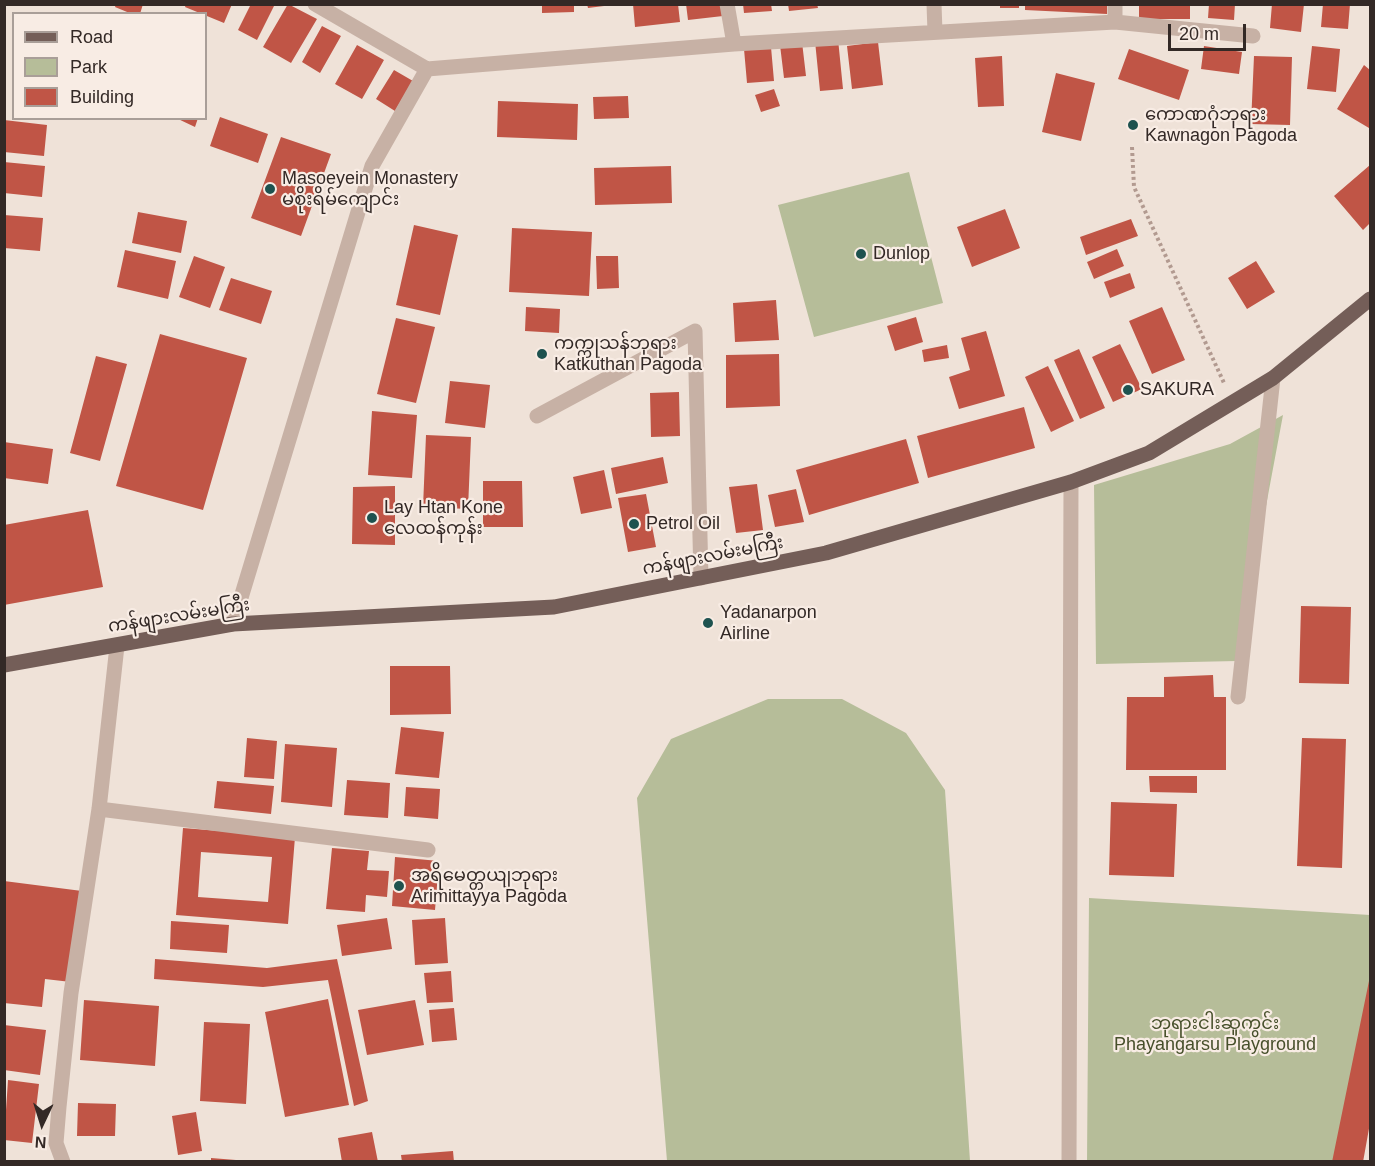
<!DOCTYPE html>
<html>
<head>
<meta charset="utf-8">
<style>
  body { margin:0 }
  #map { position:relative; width:1375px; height:1166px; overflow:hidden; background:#efe2d8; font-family:Helvetica,sans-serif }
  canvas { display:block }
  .frame { position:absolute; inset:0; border:6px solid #332926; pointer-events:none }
  .legend { position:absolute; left:12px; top:12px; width:195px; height:108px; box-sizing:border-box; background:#f8ece4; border:2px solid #a99e98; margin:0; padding:8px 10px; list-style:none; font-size:18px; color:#332926 }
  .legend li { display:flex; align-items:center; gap:12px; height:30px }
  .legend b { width:30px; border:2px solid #a99e98 }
  .north { position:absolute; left:12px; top:1094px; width:60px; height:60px; -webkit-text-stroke:4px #f8ece4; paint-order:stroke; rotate:184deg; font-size:16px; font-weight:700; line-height:24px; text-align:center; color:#332926 }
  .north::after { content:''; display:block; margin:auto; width:21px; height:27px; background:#332926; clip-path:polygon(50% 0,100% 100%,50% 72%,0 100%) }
  .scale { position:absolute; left:1168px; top:24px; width:78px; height:27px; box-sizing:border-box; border:3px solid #332926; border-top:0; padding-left:8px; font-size:18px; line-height:21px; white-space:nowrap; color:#332926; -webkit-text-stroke:4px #f8ece4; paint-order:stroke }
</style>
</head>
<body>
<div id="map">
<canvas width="1375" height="1166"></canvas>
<div class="frame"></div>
<ul class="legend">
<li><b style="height:8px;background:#745e58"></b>Road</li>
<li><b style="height:16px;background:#b6bd99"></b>Park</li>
<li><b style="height:16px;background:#c05546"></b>Building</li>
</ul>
<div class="north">N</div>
<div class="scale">20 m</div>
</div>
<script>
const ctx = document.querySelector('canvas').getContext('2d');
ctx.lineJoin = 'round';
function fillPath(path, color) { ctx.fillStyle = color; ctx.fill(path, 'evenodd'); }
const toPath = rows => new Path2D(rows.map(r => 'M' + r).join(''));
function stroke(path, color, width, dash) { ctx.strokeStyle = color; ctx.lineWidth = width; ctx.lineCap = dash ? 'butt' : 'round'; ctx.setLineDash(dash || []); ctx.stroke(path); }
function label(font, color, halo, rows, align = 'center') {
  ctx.font = font + ' Helvetica,"Noto Sans Myanmar",sans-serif'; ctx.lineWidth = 4.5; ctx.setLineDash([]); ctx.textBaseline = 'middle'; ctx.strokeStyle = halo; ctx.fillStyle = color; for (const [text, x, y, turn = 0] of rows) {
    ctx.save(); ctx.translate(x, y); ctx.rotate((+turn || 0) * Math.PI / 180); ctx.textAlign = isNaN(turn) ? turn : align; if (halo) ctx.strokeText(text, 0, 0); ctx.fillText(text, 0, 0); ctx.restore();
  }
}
const green = toPath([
  [909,172,943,303,814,337,778,205],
  [1283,415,1237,661,1096,664,1094,485,1230,444],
  [768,699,842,699,906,733,945,790,970,1161,667,1161,637,798,671,739],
  [1089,898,1370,915,1370,1024,1344,1161,1087,1162]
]);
const building = toPath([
  [116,4,143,4,140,14,132,14,115,7],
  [186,4,232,4,224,23,185,7],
  [251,4,275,4,257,40,238,30],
  [288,4,317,19,291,63,263,47],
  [542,4,574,4,574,12,542,13],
  [587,4,604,4,604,6,588,8],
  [633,4,678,4,680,22,635,27],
  [686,4,721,4,723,16,688,20],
  [743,4,771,4,772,11,744,13],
  [788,4,817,4,818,8,789,11],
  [1000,4,1019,4,1019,8,1000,8],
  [1025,4,1107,4,1107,14,1025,10],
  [1139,4,1190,4,1190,19,1139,19],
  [1209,4,1235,4,1234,20,1208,18],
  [1272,4,1304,4,1301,32,1270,28],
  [1323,4,1350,4,1348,29,1321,27],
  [322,26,341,36,320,73,302,62],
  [838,39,843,89,820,91,815,41],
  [802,42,806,76,784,78,780,45],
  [878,42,883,85,852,89,847,46],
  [357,45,384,60,362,99,335,84],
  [1204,46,1242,52,1239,74,1201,69],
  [1312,46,1340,49,1336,92,1307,89],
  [771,47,774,81,747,83,744,49],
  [1129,49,1189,70,1179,100,1118,79],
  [1002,56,1004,106,978,107,975,58],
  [1254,56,1292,57,1290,125,1251,124],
  [1364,65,1370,70,1369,128,1337,109],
  [394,70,413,81,395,111,376,99],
  [1056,73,1095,83,1081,141,1042,132],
  [774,89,780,106,761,112,755,95],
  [628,96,629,118,594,119,593,97],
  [498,101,578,104,577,140,497,137],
  [220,117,268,134,258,163,210,146],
  [176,118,198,118,195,127],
  [4,120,47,125,44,156,4,152],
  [281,137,331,154,301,236,251,218],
  [4,162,45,166,42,197,4,193],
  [1370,165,1370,223,1363,230,1334,196],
  [671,166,672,203,595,205,594,168],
  [1005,209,1020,248,972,267,957,227],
  [138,212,187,221,181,253,132,243],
  [4,215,43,218,40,251,4,248],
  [1131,219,1138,236,1086,255,1080,237],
  [414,225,458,235,440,315,396,305],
  [512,228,592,232,589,296,509,292],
  [1117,249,1124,266,1094,279,1087,262],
  [125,250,176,261,168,299,117,287],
  [194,256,225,267,210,308,179,297],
  [596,256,618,256,619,288,597,289],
  [1256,261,1275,292,1247,309,1228,278],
  [1130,273,1135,288,1110,298,1104,282],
  [231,278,272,291,261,324,219,310],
  [776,300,779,340,735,342,733,303],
  [526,307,560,309,559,333,525,331],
  [1162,307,1185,360,1152,374,1129,321],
  [916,317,923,342,895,351,887,326],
  [396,318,435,327,416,403,377,394],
  [986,331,1005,396,959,409,949,377,970,370,961,338],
  [160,334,247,358,203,510,116,486],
  [1120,344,1142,389,1113,402,1092,357],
  [947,345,949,358,924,362,922,350],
  [1079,349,1105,408,1080,419,1054,360],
  [779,354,780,406,726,408,726,355],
  [96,356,127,364,100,461,70,453],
  [1048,366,1074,421,1051,432,1025,377],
  [450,381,490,385,485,428,445,423],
  [679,392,680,436,651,437,650,393],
  [1024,407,1035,448,928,478,917,436],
  [372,411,417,415,412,478,368,475],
  [426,435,471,437,468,509,423,507],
  [906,439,919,483,809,515,796,470],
  [4,442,53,449,48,484,4,478],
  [663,457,668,483,616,494,611,468],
  [604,470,612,508,581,514,573,477],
  [483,481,522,481,523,527,483,527],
  [757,484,763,530,736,533,729,487],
  [395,486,395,545,352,544,353,487],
  [796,489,804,522,775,527,768,495],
  [646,494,656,547,628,552,618,498],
  [88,510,103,587,4,605,4,525],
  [1301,606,1351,607,1349,684,1299,683],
  [390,666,450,666,451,714,390,715],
  [1213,675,1214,697,1226,697,1226,770,1126,770,1127,697,1164,697,1164,677],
  [401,727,444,732,439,778,395,774],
  [247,738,277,741,274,779,244,777],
  [1302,738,1346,739,1342,868,1297,866],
  [285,744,337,748,332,807,281,802],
  [1149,776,1197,776,1197,793,1150,792],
  [347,780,390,783,388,818,344,815],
  [217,781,274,786,271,814,214,808],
  [406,787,440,789,438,819,404,816],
  [1111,802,1177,804,1174,877,1109,875],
  [183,828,295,837,288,924,176,915],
  [201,852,272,857,268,902,198,897],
  [332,848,369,851,367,870,389,871,387,897,366,895,365,912,326,909],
  [395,857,439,861,435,910,392,906],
  [4,881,82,891,71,982,45,979,42,1007,4,1003],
  [387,918,392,949,342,956,337,925],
  [445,918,448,963,415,965,412,920],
  [171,921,229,925,227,953,170,949],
  [155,959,267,968,337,959,368,1101,354,1106,328,980,263,987,154,979],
  [451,971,453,1002,427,1003,424,973],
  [1369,981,1370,1123,1363,1162,1332,1162],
  [328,999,349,1105,285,1117,265,1012],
  [84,1000,159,1006,155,1066,80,1060],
  [415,1000,424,1045,367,1055,358,1010],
  [454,1008,457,1040,432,1042,429,1010],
  [204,1022,250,1024,246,1104,200,1101],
  [4,1025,46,1030,40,1075,4,1070],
  [8,1080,39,1084,32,1143,4,1140],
  [78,1103,116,1104,115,1136,77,1136],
  [196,1112,202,1151,178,1155,172,1116],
  [372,1132,378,1162,342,1162,338,1138],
  [453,1151,454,1162,402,1162,401,1155],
  [211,1158,236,1160,236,1162,211,1162]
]);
const path = toPath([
  [1132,147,1134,187,1224,383]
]);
const minor = toPath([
  [315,4,427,69],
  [727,4,734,44,1115,22,1115,4],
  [934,4,935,32],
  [1115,22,1253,36],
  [537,416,695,331,701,578],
  [233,624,372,166,427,69,734,44],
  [1238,697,1273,378],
  [99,809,428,850],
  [63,1162,56,1143,59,1107,71,993,99,809,117,646],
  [1069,1162,1071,482]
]);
const major = toPath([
  [4,665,233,624,554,607,826,553,1071,482,1149,453,1273,378,1370,299]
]);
const markers = [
  [1133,125,6,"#1e524f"],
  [270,189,6,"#1e524f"],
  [861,254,6,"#1e524f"],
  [542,354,6,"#1e524f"],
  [1128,390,6,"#1e524f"],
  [372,518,6,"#1e524f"],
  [634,524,6,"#1e524f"],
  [708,623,6,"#1e524f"],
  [399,886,6,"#1e524f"]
];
const poiNames = [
  ["ကောဏဂုံဘုရား",1145,115],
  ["Kawnagon Pagoda",1145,136],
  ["Masoeyein Monastery",282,179],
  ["မစိုးရိမ်ကျောင်း",282,200],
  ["Dunlop",873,254],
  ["ကက္ကုသန်ဘုရား",554,344],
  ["Katkuthan Pagoda",554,365],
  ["SAKURA",1140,390],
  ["Lay Htan Kone",384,508],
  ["လေထန်ကုန်း",384,529],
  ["Petrol Oil",646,524],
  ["Yadanarpon",720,613],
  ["Airline",720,634],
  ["အရိမေတ္တယျဘုရား",411,876],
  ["Arimittayya Pagoda",411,897]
];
const streetNames = [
  ["ကန်ဖျားလမ်းမကြီး",713,556,-11],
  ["ကန်ဖျားလမ်းမကြီး",179,616,-9]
];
const parkNames = [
  ["ဘုရားငါးဆူကွင်း",1215,1024],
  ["Phayangarsu Playground",1215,1045]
];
fillPath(green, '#b6bd99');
fillPath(building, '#c05546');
stroke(path, '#b29a90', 4, [3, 3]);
stroke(minor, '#c7b1a5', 15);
stroke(major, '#745e58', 15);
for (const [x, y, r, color] of markers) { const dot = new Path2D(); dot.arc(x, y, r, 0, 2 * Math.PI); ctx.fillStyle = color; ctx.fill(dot); stroke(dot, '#f8ece4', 2); }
label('18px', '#332926', '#f8ece4', poiNames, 'left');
label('18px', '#332926', '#f8ece4', streetNames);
label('18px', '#47502b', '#f8ece4', parkNames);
</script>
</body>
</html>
